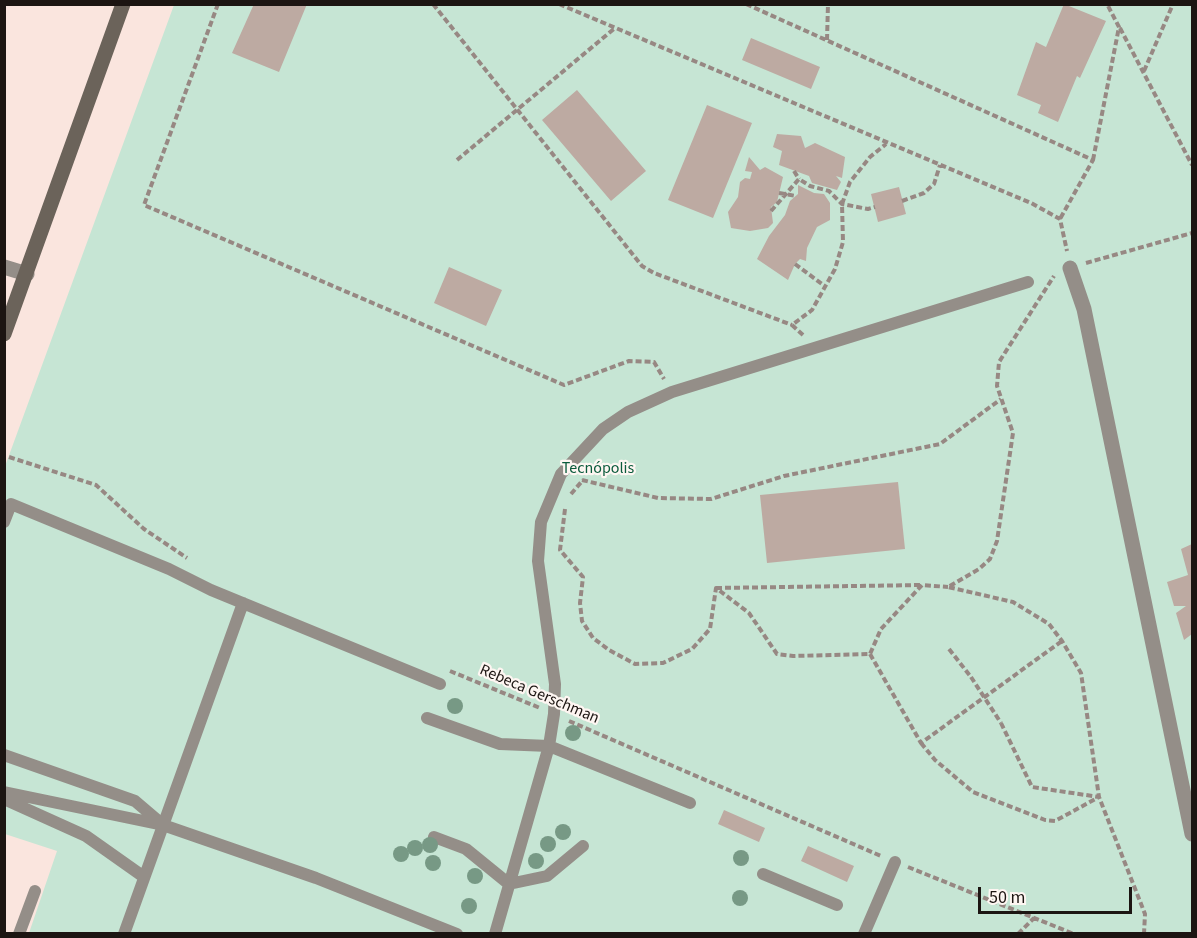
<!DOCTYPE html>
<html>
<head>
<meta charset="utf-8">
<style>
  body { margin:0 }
  #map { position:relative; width:1197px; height:938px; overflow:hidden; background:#fae5de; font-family:"Source Sans 3",sans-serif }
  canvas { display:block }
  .frame { position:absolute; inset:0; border:6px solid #1c1512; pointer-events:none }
  .scale { position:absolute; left:978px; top:887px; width:154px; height:27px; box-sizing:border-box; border:3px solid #1c1512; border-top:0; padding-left:8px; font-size:18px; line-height:21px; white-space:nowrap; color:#1c1512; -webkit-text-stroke:4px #fef6f2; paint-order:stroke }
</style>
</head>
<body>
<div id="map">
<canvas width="1197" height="938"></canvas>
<div class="frame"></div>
<div class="scale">50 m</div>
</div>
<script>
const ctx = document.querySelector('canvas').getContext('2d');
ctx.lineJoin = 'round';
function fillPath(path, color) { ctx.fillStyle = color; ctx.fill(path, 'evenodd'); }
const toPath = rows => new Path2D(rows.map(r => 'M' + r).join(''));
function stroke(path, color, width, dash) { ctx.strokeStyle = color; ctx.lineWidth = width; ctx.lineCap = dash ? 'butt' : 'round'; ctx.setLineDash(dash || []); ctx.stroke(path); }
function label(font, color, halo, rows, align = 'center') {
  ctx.font = font + ' "Source Sans 3",sans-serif'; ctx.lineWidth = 4.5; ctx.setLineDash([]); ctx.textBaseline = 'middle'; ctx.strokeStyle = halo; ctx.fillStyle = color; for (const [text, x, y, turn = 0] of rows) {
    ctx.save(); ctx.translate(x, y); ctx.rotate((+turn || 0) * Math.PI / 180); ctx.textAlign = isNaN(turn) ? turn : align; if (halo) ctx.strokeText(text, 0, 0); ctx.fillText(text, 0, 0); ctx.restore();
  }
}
const green = toPath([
  [174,5,1192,5,1192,933,29,933,57,851,5,834,4,469]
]);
const building = toPath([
  [254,4,307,4,279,72,232,53],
  [1064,4,1106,21,1080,78,1077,76,1058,122,1038,113,1041,105,1017,95,1036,42,1046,47],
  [751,38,820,67,811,89,742,60],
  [577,90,646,171,611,201,542,120],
  [707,105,752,123,713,218,668,200],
  [777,134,801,136,805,148,815,143,845,157,842,178,836,176,841,182,837,190,812,183,809,176,779,165,782,151,773,147],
  [749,157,760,170,765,167,783,177,777,202,771,207,773,223,768,228,750,231,731,228,728,212,738,197,740,182,745,178,750,179,752,172,745,171],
  [798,185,814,193,824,194,830,203,830,220,817,227,807,248,806,261,800,259,795,264,788,280,757,259,769,236,785,215,790,201,798,194],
  [899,187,906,214,878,222,871,194],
  [449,267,502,290,486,326,434,303],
  [898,482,905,549,767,563,760,495],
  [1192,544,1192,634,1184,640,1176,613,1186,606,1174,606,1167,582,1188,575,1181,549],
  [724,810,765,828,759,842,718,824],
  [808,846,854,866,847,882,801,861]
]);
const path = toPath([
  [218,4,144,205,564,385,629,361,654,362,664,379],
  [433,4,642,266,654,273,792,325],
  [559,4,1031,203,1060,219,1067,251],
  [746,4,1093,160,1060,219],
  [1120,28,1192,165],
  [827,40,828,4],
  [1144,71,1173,4],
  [457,160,615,28],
  [1093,160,1119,27,1107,4],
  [794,171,799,179],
  [779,193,796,196],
  [902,201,924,193,934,184,940,165],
  [771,211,799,179,810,186,829,191,842,204,868,209,875,207],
  [1086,263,1192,233],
  [795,264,826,287],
  [803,335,792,325,812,310,835,269,843,242,842,204,850,182,870,157,886,144],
  [9,457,96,485,144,529,187,558],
  [582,480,658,498,711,499,784,476,940,444,1001,399],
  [571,494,583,480],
  [565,509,560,550,583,577,580,603,582,621,593,638,609,650,635,664,663,663,692,649,710,629,716,588,749,613,777,654,793,656,870,654,881,629,922,585,948,587],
  [716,588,922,585],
  [949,649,971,677],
  [870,654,921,743,1062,641],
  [450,671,540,708],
  [569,721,881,856],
  [1001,723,1032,787,1099,797,1145,914,1144,934],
  [921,743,935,760,973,792,1045,820,1055,821,1099,797,1081,673,1062,641,1049,624,1013,602,948,587,979,569,990,559,997,541,1013,433,997,386,999,362,1054,276],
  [908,867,1074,934],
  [1018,934,1034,918]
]);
const lane = toPath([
  [4,522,11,504,169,569,211,590,440,684],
  [427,718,500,744,549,746,690,803],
  [4,755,135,801,162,824],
  [4,792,163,825,316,878,457,934],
  [4,799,86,836,144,877],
  [434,837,466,849,509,884,547,876,583,846],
  [763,874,837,905],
  [19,934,35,891],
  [124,934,243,603],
  [495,934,549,746,554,714,555,684,538,561,541,522,561,474,603,429,628,412,672,392,1028,282],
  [864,934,895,862]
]);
const street = toPath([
  [4,267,27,274],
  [1070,268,1084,309,1192,834]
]);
const secondary = toPath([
  [4,334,123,4]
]);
const pathBridge = toPath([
  [971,677,1001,723]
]);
const trees = [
  [455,706],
  [573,733],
  [563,832],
  [548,844],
  [430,845],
  [415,848],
  [401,854],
  [741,858],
  [536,861],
  [433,863],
  [475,876],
  [740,898],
  [469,906]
];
const parkNames = [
  ["Tecnópolis",598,469]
];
const streetNames = [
  ["Rebeca Gerschman",539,695,23]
];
fillPath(green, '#c6e5d4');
fillPath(building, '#bdaaa2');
stroke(path, '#978883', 4, [6, 3]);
stroke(lane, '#948e88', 12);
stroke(street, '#948e88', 15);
stroke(secondary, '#6b635a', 15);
stroke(pathBridge, '#978883', 4, [6, 3]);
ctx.fillStyle = '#779985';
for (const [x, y] of trees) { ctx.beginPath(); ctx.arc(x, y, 8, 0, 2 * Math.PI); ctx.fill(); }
label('16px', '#0b5b3c', '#fef6f2', parkNames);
label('16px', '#1c1512', '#fef6f2', streetNames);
</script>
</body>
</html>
